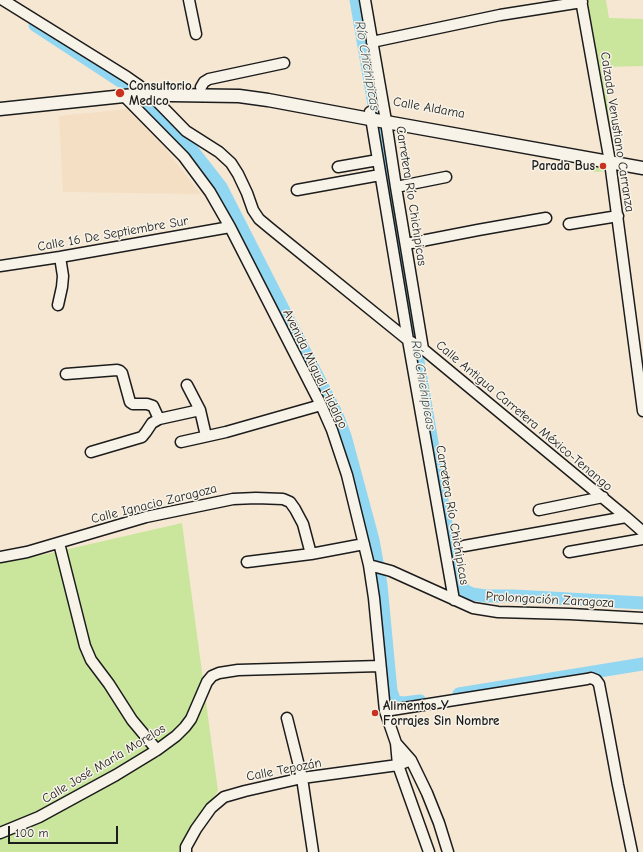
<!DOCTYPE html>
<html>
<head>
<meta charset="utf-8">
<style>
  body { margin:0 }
  #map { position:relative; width:643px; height:852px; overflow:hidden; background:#f6e7d3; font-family:"Comic Neue",sans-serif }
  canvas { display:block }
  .scale { position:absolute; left:8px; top:826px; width:110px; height:18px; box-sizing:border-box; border:2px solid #1c1c1c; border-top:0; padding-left:5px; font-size:12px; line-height:14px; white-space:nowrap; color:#1c1c1c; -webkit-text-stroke:3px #f7f3e8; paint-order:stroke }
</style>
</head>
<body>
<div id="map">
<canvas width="643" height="852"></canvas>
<div class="scale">100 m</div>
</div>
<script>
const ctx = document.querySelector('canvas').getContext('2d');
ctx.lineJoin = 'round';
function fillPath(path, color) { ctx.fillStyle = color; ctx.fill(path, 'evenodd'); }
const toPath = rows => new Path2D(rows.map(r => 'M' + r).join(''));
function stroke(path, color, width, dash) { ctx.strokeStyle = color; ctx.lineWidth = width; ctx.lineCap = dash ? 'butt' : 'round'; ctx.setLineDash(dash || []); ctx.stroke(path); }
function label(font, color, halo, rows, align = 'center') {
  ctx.font = font + ' "Comic Neue",sans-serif'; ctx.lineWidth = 3; ctx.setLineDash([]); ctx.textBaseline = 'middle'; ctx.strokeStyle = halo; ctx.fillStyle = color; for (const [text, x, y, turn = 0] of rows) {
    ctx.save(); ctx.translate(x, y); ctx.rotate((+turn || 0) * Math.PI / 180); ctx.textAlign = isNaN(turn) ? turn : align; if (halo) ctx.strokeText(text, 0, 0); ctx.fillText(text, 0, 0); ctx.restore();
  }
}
const built = toPath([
  [127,109,164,147,201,194,63,192,59,116]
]);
const green = toPath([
  [588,0,606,0,609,18,643,19,643,66,604,67,601,71,606,86,610,124,609,124,597,66],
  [571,158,609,163,609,171,594,172],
  [182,523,218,791,183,842,184,852,0,852,0,563,51,553]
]);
const river = toPath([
  [356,0,448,535,455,574,464,590,472,594,486,596,514,596,643,603],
  [35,25,128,86,186,142,221,187,337,415,345,436,373,540,381,585,391,691,395,702,404,703,420,701],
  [459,694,643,664]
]);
const minor = toPath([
  [3,0,127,77,137,84,149,93,186,131,219,152,231,163,238,174,247,193,253,210,259,219,271,229,408,340,423,349,626,517,643,532],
  [189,0,196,34],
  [365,0,385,115,396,187,423,349],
  [581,0,610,162,643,411],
  [372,42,500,15,582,2],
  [201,87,204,82,209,79,284,63],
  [124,96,184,157,210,192,230,227,321,405,332,430,347,475,369,565,374,598,385,711,396,743,398,765,429,852],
  [370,112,408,340,454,600],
  [338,167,378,160],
  [396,187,446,177],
  [297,190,380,175],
  [569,224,618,216],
  [406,244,478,230,546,218],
  [0,266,60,257,230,227],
  [58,305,62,287,63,276,60,257],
  [66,374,117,370,120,371,122,373,130,402,133,404,147,404,153,406,159,419],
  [187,385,200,410,206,436],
  [181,442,226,432,321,405],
  [91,452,142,437,146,432,152,423,159,419,200,410],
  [539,510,603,497],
  [59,543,85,646,91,660,109,684,132,720,157,750],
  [464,546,626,517],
  [569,552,643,539],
  [0,557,27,552,146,517,233,499,256,498,283,499,290,502,295,509,303,524,311,554],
  [247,562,311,554,364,544],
  [369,565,391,571,473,608,498,612,570,614,643,618],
  [385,711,587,679,591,678,596,680,599,684,605,715,618,785,632,852],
  [287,718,302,778,313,852],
  [396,743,411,760,427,793,439,823,448,852],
  [0,833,39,817,116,775,157,750,176,736,185,727,191,719,207,682,212,676,219,673,238,670,380,666],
  [186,852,186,847,196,829,211,808,224,797,245,791,302,778,398,765,411,760]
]);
const major = toPath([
  [0,109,162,92,171,95,239,96,268,100,386,122,643,168]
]);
const markers = [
  [120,93,5,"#c8321e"],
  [603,166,4,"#c8321e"],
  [375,713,4,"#c8321e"]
];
const poiNames = [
  ["Consultorio",129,86],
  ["Medico",129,101],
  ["Parada Bus",595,166,"right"],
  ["Alimentos Y",383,706],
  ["Forrajes Sin Nombre",383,721]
];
const streetNames = [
  ["Calle Aldama",429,108,10],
  ["Calzada Venustiano Carranza",617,132,81],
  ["Carretera Río Chichipicas",411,196,81],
  ["Calle 16 De Septiembre Sur",113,234,-10],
  ["Avenida Miguel Hidalgo",315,369,64],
  ["Calle Antigua Carretera México-Tenango",524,416,40],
  ["Calle Ignacio Zaragoza",154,504,-14],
  ["Carretera Río Chichipicas",452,515,80],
  ["Prolongación Zaragoza",550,600,3],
  ["Calle José María Morelos",104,764,-31],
  ["Calle Tepozán",284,770,-11]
];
const waterNames = [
  ["Río Chichipicas",367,66,80],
  ["Río Chichipicas",423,385,80]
];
fillPath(built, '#f5dfc4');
fillPath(green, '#cae69d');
stroke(river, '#91d7f2', 13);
stroke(minor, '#1c1c1c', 13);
stroke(major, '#1c1c1c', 15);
stroke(minor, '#f7f3e8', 10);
stroke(major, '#f7f3e8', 12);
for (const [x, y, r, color] of markers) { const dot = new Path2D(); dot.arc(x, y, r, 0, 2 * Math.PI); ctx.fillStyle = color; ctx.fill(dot); stroke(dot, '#f7f3e8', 1.5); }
label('bold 13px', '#1c1c1c', '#f7f3e8', poiNames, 'left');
label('13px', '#1c1c1c', '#f7f3e8', streetNames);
label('italic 14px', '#3f545c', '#f7f3e8', waterNames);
</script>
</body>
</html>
